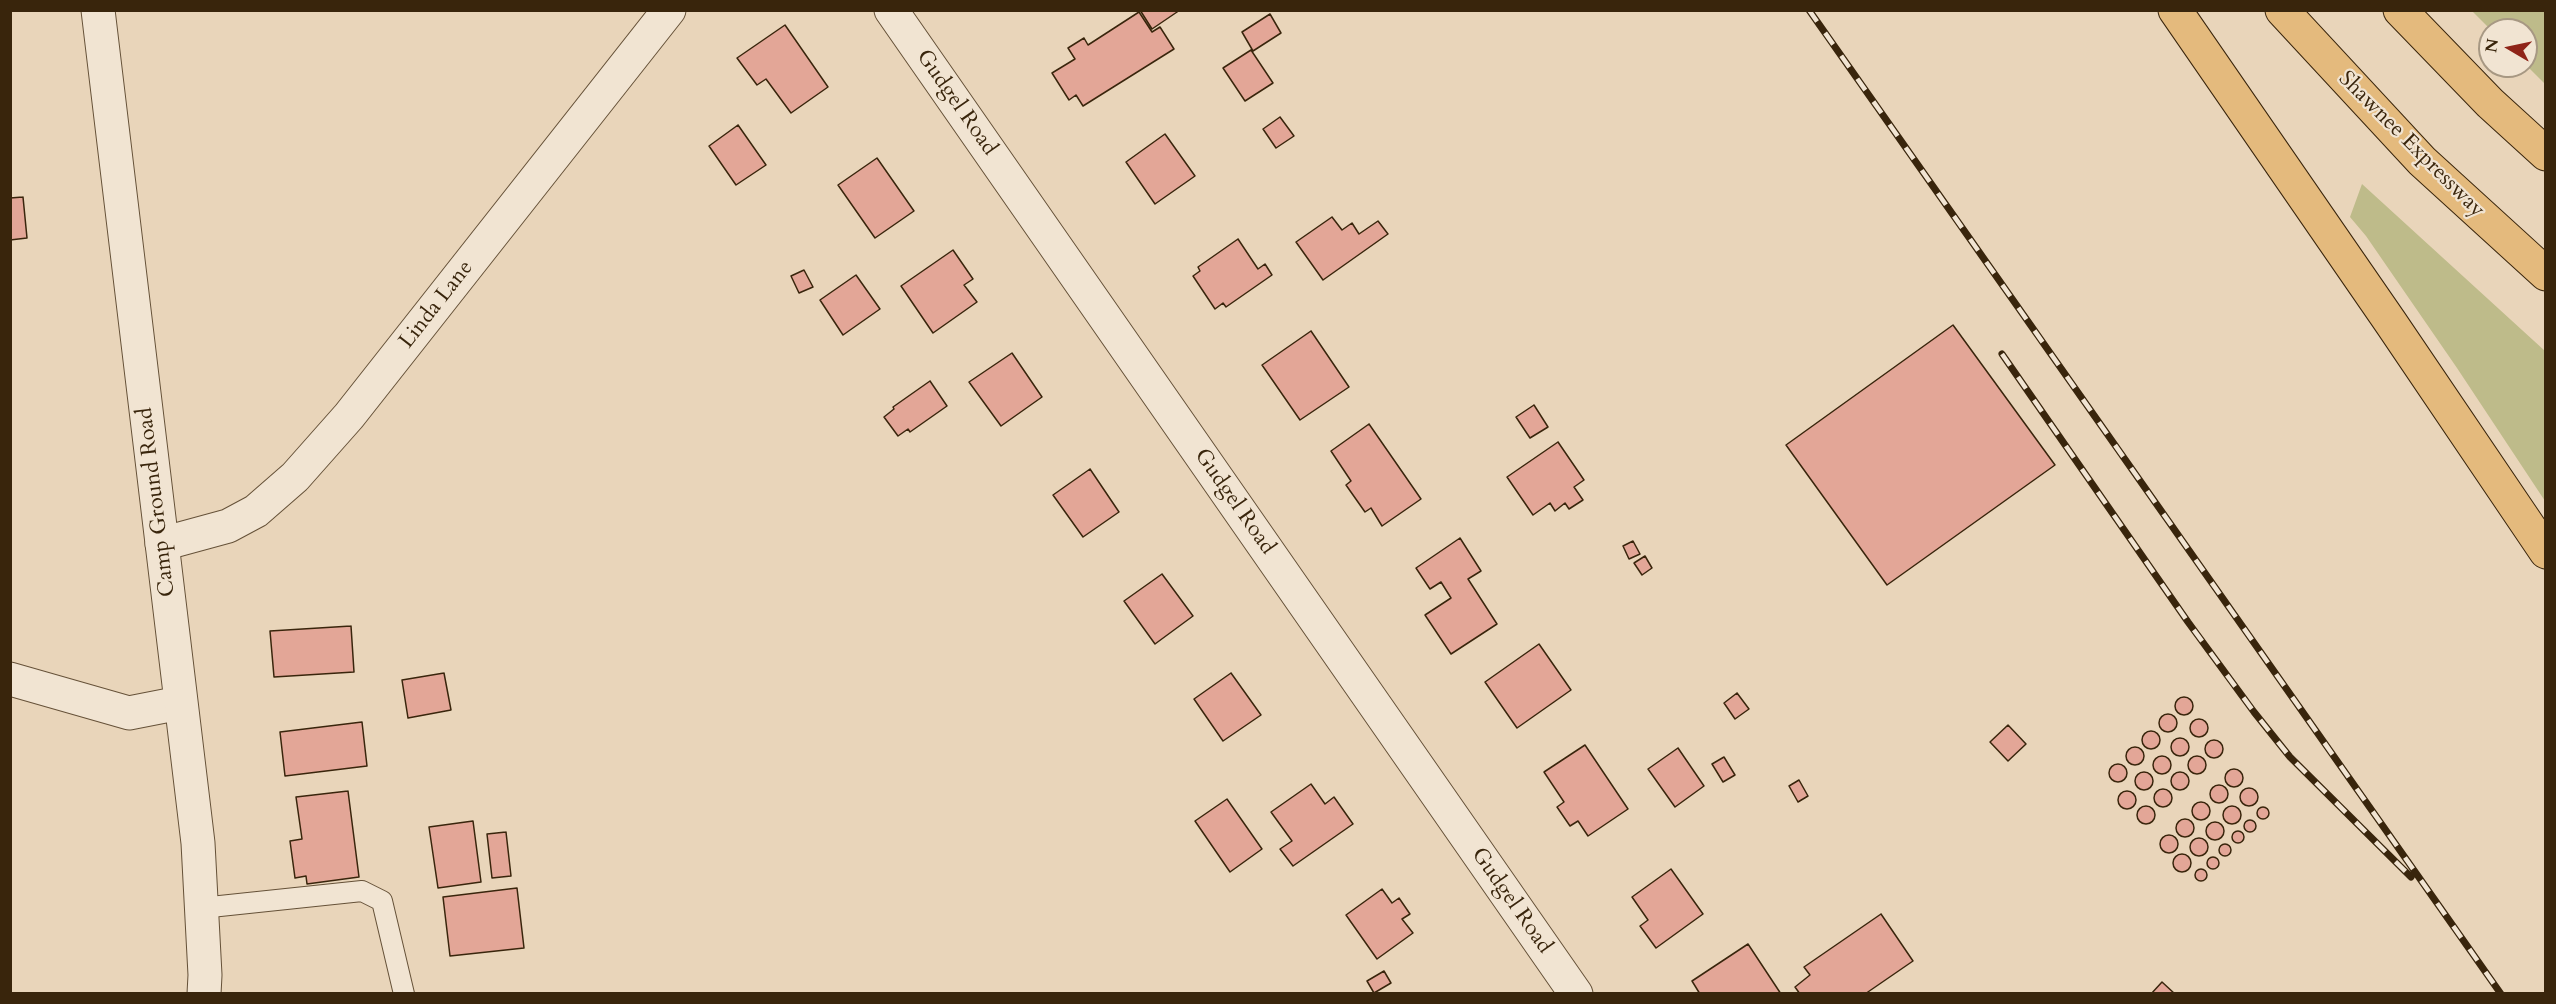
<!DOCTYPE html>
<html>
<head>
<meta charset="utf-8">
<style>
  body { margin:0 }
  #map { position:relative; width:2556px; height:1004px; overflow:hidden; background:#e9d5ba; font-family:Cardo,serif }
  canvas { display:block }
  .frame { position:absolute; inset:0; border:12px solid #39250c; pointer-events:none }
  .north { position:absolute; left:2478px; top:18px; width:60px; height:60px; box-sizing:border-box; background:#f1e4d2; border:2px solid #a79883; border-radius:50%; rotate:279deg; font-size:16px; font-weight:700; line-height:24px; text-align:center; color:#39250c }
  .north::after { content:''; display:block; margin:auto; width:21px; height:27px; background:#8f2418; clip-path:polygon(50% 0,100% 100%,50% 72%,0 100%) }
</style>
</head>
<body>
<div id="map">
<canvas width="2556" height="1004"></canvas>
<div class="frame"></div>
<div class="north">N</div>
</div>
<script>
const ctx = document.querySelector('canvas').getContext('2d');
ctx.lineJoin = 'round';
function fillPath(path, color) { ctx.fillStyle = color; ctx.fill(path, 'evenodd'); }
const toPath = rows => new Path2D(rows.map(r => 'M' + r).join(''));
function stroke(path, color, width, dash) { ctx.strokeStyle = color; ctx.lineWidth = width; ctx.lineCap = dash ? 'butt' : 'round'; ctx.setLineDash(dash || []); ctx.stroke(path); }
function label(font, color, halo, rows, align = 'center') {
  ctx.font = font + ' Cardo,serif'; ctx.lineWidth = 4.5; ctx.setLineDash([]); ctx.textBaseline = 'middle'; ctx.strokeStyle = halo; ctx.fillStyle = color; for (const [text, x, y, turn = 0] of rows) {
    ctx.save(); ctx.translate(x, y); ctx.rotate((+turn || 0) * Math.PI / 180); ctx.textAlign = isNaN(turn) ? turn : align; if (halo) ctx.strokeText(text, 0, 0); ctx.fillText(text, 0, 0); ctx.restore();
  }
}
const green = toPath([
  [2472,11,2545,11,2545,84,2526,65,2526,30,2491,30],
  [2362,184,2545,351,2545,501,2457,368,2366,236,2350,217]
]);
const building = toPath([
  [1140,10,1180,10,1152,29,1140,10],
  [1139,12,1152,32,1160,27,1174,49,1083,106,1076,95,1069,100,1052,73,1075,59,1068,48,1084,38,1088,45,1139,12],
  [1270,14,1281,33,1253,51,1242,32,1270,14],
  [785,25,828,87,791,113,766,79,757,85,737,58,785,25],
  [1251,50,1273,83,1245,101,1223,68,1251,50],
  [1280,117,1294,136,1276,148,1263,129,1280,117],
  [738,125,766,165,736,185,709,146,738,125],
  [1165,134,1195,176,1155,204,1126,162,1165,134],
  [877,158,914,211,875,238,838,185,877,158],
  [23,197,27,238,10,240,10,198,23,197],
  [1332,217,1342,230,1352,223,1359,234,1378,221,1388,234,1323,280,1296,242,1332,217],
  [1238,239,1258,269,1265,264,1272,275,1226,307,1223,303,1215,309,1193,276,1200,271,1198,267,1238,239],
  [953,250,973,279,964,285,977,302,933,333,901,286,953,250],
  [804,270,813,287,799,293,791,276,804,270],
  [856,275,880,309,843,335,820,300,856,275],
  [1953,325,2055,465,1887,585,1786,445,1953,325],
  [1311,331,1349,387,1300,420,1262,365,1311,331],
  [1012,353,1042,397,1001,426,969,382,1012,353],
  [930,381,947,406,910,432,908,429,898,436,884,417,894,409,893,407,930,381],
  [1534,405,1548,427,1530,438,1516,417,1534,405],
  [1369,424,1421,499,1382,526,1371,508,1365,512,1346,485,1351,481,1331,451,1369,424],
  [1558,442,1584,480,1574,487,1583,500,1569,509,1565,503,1555,511,1550,503,1533,515,1507,477,1558,442],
  [1090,469,1119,512,1083,537,1053,495,1090,469],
  [1460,538,1481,571,1468,579,1497,624,1451,654,1425,615,1451,598,1441,582,1430,589,1416,568,1460,538],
  [1633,541,1640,554,1629,559,1623,546,1633,541],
  [1645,556,1652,568,1642,575,1634,563,1645,556],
  [1162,574,1193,616,1155,644,1124,601,1162,574],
  [351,626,354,672,274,677,270,631,351,626],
  [1539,644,1571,690,1517,728,1485,682,1539,644],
  [444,673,451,710,408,718,402,680,444,673],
  [1231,673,1261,715,1223,741,1194,699,1231,673],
  [1737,693,1749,709,1735,719,1724,703,1737,693],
  '2175 706a9 9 0 1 1 18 0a9 9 0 1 1-18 0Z',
  '2159 723a9 9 0 1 1 18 0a9 9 0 1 1-18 0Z',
  '2190 728a9 9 0 1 1 18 0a9 9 0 1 1-18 0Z',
  [362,722,367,766,285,776,280,732,362,722],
  [2008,725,2026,744,2008,761,1990,742,2008,725],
  '2142 740a9 9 0 1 1 18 0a9 9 0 1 1-18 0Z',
  '2171 747a9 9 0 1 1 18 0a9 9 0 1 1-18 0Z',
  '2205 749a9 9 0 1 1 18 0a9 9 0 1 1-18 0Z',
  [1585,745,1628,809,1588,836,1578,821,1570,826,1557,807,1564,802,1544,772,1585,745],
  '2126 756a9 9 0 1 1 18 0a9 9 0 1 1-18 0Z',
  [1678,748,1704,786,1675,807,1648,769,1678,748],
  '2153 765a9 9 0 1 1 18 0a9 9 0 1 1-18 0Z',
  '2188 765a9 9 0 1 1 18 0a9 9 0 1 1-18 0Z',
  [1724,757,1735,775,1723,782,1712,764,1724,757],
  '2109 773a9 9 0 1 1 18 0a9 9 0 1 1-18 0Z',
  '2225 778a9 9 0 1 1 18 0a9 9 0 1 1-18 0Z',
  '2135 781a9 9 0 1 1 18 0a9 9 0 1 1-18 0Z',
  '2171 781a9 9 0 1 1 18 0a9 9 0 1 1-18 0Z',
  [1799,780,1808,796,1798,802,1789,786,1799,780],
  [1311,784,1325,804,1334,797,1353,824,1293,866,1280,849,1292,841,1271,812,1311,784],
  '2210 794a9 9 0 1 1 18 0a9 9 0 1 1-18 0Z',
  '2240 797a9 9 0 1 1 18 0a9 9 0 1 1-18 0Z',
  '2154 798a9 9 0 1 1 18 0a9 9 0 1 1-18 0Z',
  '2118 800a9 9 0 1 1 18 0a9 9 0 1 1-18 0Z',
  [348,791,359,877,307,884,306,876,295,878,290,841,302,839,296,797,348,791],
  [1227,799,1262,849,1230,872,1195,821,1227,799],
  '2192 811a9 9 0 1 1 18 0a9 9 0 1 1-18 0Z',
  '2223 815a9 9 0 1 1 18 0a9 9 0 1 1-18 0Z',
  '2137 815a9 9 0 1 1 18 0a9 9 0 1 1-18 0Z',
  '2257 813a6 6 0 1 1 12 0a6 6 0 1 1-12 0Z',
  '2176 828a9 9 0 1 1 18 0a9 9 0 1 1-18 0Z',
  '2244 826a6 6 0 1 1 12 0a6 6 0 1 1-12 0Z',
  [473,821,481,882,438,888,429,827,473,821],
  '2206 831a9 9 0 1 1 18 0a9 9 0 1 1-18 0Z',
  '2232 837a6 6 0 1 1 12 0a6 6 0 1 1-12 0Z',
  [506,832,511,876,492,878,487,834,506,832],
  '2160 844a9 9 0 1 1 18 0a9 9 0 1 1-18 0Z',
  '2190 847a9 9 0 1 1 18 0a9 9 0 1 1-18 0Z',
  '2219 850a6 6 0 1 1 12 0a6 6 0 1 1-12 0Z',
  '2173 863a9 9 0 1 1 18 0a9 9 0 1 1-18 0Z',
  '2207 863a6 6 0 1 1 12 0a6 6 0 1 1-12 0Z',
  '2195 875a6 6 0 1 1 12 0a6 6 0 1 1-12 0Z',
  [1671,869,1703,914,1656,948,1640,926,1648,920,1632,897,1671,869],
  [517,888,524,948,450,956,443,897,517,888],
  [1382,889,1392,903,1399,898,1410,914,1402,919,1413,933,1377,959,1346,915,1382,889],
  [1881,914,1913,961,1865,994,1800,994,1795,987,1810,975,1804,967,1881,914],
  [1748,944,1781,994,1700,994,1692,981,1748,944],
  [1384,971,1391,983,1374,993,1367,981,1384,971],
  [2162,982,2175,994,2151,994,2162,982]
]);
const service = toPath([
  [201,908,362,891,382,901,404,994]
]);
const minor = toPath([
  [891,10,1576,994],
  [162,544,228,526,256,511,295,477,349,416,669,10],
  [10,679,129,713,180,703]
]);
const tertiary = toPath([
  [98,10,198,843,205,975,204,994]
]);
const motorway = toPath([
  [2175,10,2391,323,2546,552],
  [2282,10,2422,161,2546,274],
  [2400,10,2490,103,2546,154]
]);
const rail = toPath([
  [1809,10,2501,994],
  [2002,354,2188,622,2254,712,2290,757,2411,877]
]);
const streetNames = [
  ["Gudgel Road",956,103,55],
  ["Shawnee Expressway",2411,145,45],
  ["Linda Lane",437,305,-52],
  ["Camp Ground Road",157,502,-97],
  ["Gudgel Road",1234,502,55],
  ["Gudgel Road",1511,901,55]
];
fillPath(green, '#bebb8a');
fillPath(building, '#e3a697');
stroke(building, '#39250c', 1.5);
stroke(service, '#655138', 22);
stroke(minor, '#655138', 35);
stroke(tertiary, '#655138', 35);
stroke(motorway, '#39250c', 35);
stroke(service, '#f1e4d2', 20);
stroke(minor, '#f1e4d2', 33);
stroke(tertiary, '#f1e4d2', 33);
stroke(motorway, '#e4ba7d', 33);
stroke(rail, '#39250c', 7);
stroke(rail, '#f1e4d2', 4.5, [14]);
label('22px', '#39250c', '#f1e4d2', streetNames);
</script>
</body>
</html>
